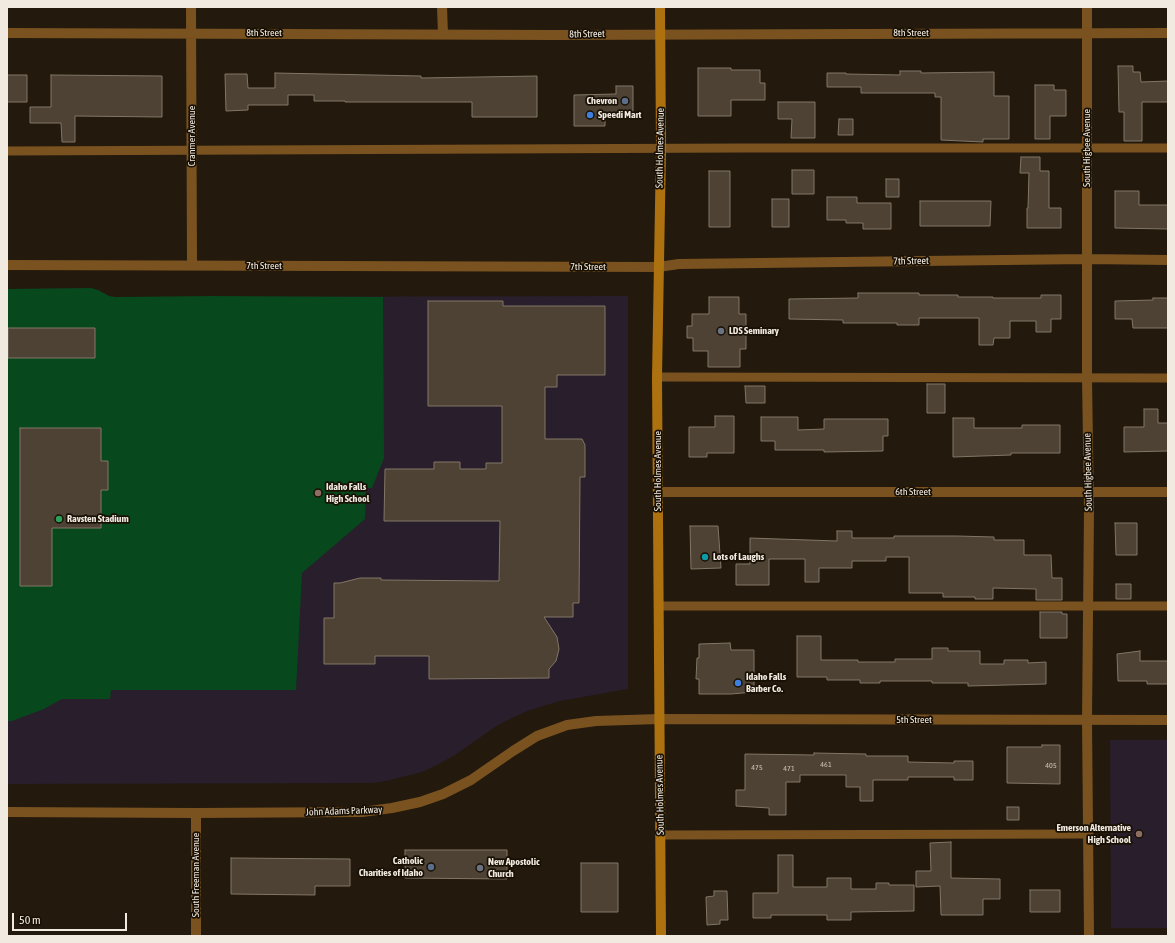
<!DOCTYPE html>
<html>
<head>
<meta charset="utf-8">
<style>
  body { margin:0 }
  #map { position:relative; width:1175px; height:943px; overflow:hidden; background:#23190c; font-family:"Asap Condensed",sans-serif }
  canvas { display:block }
  .frame { position:absolute; inset:0; border:8px solid #f1eae1; pointer-events:none }
  .scale { position:absolute; left:12px; top:913px; width:115px; height:18px; box-sizing:border-box; border:2px solid #f1eae1; border-top:0; padding-left:5px; font-size:12px; line-height:14px; white-space:nowrap; color:#f1eae1; -webkit-text-stroke:3px #191004; paint-order:stroke }
</style>
</head>
<body>
<div id="map">
<canvas width="1175" height="943"></canvas>
<div class="frame"></div>
<div class="scale">50 m</div>
</div>
<script>
const ctx = document.querySelector('canvas').getContext('2d');
ctx.lineJoin = 'round';
function fillPath(path, color) { ctx.fillStyle = color; ctx.fill(path, 'evenodd'); }
const toPath = rows => new Path2D(rows.map(r => 'M' + r).join(''));
function stroke(path, color, width, dash) { ctx.strokeStyle = color; ctx.lineWidth = width; ctx.lineCap = dash ? 'butt' : 'round'; ctx.setLineDash(dash || []); ctx.stroke(path); }
function label(font, color, halo, rows, align = 'center') {
  ctx.font = font + ' "Asap Condensed",sans-serif'; ctx.lineWidth = 3.5; ctx.setLineDash([]); ctx.textBaseline = 'middle'; ctx.strokeStyle = halo; ctx.fillStyle = color; for (const [text, x, y, turn = 0] of rows) {
    ctx.save(); ctx.translate(x, y); ctx.rotate((+turn || 0) * Math.PI / 180); ctx.textAlign = isNaN(turn) ? turn : align; if (halo) ctx.strokeText(text, 0, 0); ctx.fillText(text, 0, 0); ctx.restore();
  }
}
const education = toPath([
  [91,288,98,290,109,296,115,297,628,296,628,689,560,701,527,711,498,725,455,755,437,765,422,772,386,781,372,783,7,784,7,289],
  [1110,740,1168,740,1168,928,1111,928]
]);
const green = toPath([
  [91,288,98,290,109,296,115,297,213,296,383,297,384,458,372,488,366,488,365,519,302,573,296,690,111,690,110,699,62,699,44,709,12,721,7,721,7,289]
]);
const building = toPath([
  [1118,66,1133,66,1133,72,1140,72,1141,82,1168,81,1168,102,1142,102,1142,141,1124,141,1124,112,1119,112,1118,66],
  [698,68,731,68,731,70,760,70,760,83,765,83,765,100,731,100,731,116,698,116,698,68],
  [900,71,921,71,921,73,994,72,994,96,1009,96,1009,139,983,139,983,142,941,140,941,97,935,97,935,93,861,93,861,87,827,87,827,73,846,73,846,74,900,75,900,71],
  [275,73,421,76,421,78,537,76,537,117,472,117,472,102,345,102,345,101,314,101,314,95,288,95,288,105,248,105,248,110,226,111,225,74,247,74,248,88,275,88,275,73],
  [7,75,27,75,27,102,7,102,7,75],
  [51,75,162,76,162,117,75,116,75,142,62,142,61,123,30,123,30,107,51,107,51,75],
  [1035,85,1054,85,1054,90,1066,90,1066,116,1050,116,1050,139,1035,139,1035,85],
  [616,86,633,86,633,114,605,114,605,126,574,126,574,95,616,94,616,86],
  [778,102,815,102,815,138,791,138,792,119,778,119,778,102],
  [839,119,853,119,853,135,838,135,839,119],
  [1021,157,1040,157,1040,171,1049,171,1049,208,1061,208,1061,228,1027,228,1027,208,1028,208,1029,173,1020,173,1021,157],
  [792,170,814,170,814,194,792,194,792,170],
  [709,171,730,171,730,227,709,227,709,171],
  [886,179,899,179,899,197,886,197,886,179],
  [1115,191,1139,191,1139,205,1168,205,1168,229,1115,228,1115,191],
  [827,197,857,197,857,203,891,203,891,229,863,229,863,223,846,223,846,220,827,220,827,197],
  [772,199,789,199,789,227,772,227,772,199],
  [920,201,991,201,990,226,920,226,920,201],
  [858,293,919,293,919,295,958,295,958,297,993,297,993,298,1041,298,1041,295,1061,295,1061,319,1051,319,1051,332,1036,332,1036,321,1010,321,1010,338,994,338,993,345,979,345,979,318,919,318,919,325,897,325,897,323,843,323,843,320,789,319,789,299,858,298,858,293],
  [709,297,739,297,739,314,746,314,746,349,740,349,740,367,708,367,708,351,693,351,693,338,687,338,687,326,692,326,692,314,709,314,709,297],
  [1153,298,1168,298,1168,328,1133,328,1132,319,1115,319,1115,301,1153,300,1153,298],
  [428,301,503,301,503,306,605,306,605,375,557,375,557,387,545,387,545,439,582,439,585,445,585,477,580,477,579,603,573,603,573,617,544,617,557,637,559,649,556,661,549,669,549,678,429,679,429,656,375,656,375,664,324,664,324,618,334,618,334,583,340,583,360,578,381,578,381,580,499,581,500,521,384,521,385,469,434,469,434,462,460,462,460,469,486,469,486,463,502,463,502,406,428,406,428,301],
  [8,328,95,328,95,358,8,358,8,328],
  [927,384,945,384,945,413,927,413,927,384],
  [745,386,765,386,765,403,746,403,745,386],
  [1144,409,1158,409,1158,423,1168,423,1168,451,1124,452,1124,427,1144,427,1144,409],
  [715,416,734,416,734,453,707,453,707,457,689,457,689,427,715,427,715,416],
  [761,417,798,417,798,430,824,429,824,419,888,419,888,436,883,436,883,451,824,452,824,450,775,450,775,441,761,441,761,417],
  [953,418,974,418,974,428,1022,428,1022,425,1060,425,1060,453,1011,453,1011,455,953,457,953,418],
  [20,428,101,428,101,461,108,461,108,490,101,490,101,528,52,528,52,586,20,586,20,428],
  [1115,523,1137,523,1137,555,1116,555,1115,523],
  [690,526,718,526,721,568,691,569,690,526],
  [837,531,852,531,852,538,894,538,894,536,957,536,994,537,994,540,1024,540,1024,555,1051,555,1052,578,1062,578,1062,600,1036,600,1036,589,993,588,993,599,975,599,975,597,943,597,943,593,909,593,909,557,886,557,886,561,852,561,852,568,819,568,819,582,805,582,805,559,769,559,769,585,736,585,736,564,750,564,750,538,837,541,837,531],
  [1116,584,1131,584,1131,599,1116,599,1116,584],
  [1040,612,1062,612,1062,614,1067,614,1067,638,1040,638,1040,612],
  [797,636,821,636,821,660,858,660,858,662,895,662,895,659,932,659,932,648,948,648,948,651,980,651,980,664,1004,664,1004,660,1028,660,1028,663,1046,662,1046,684,968,686,968,683,932,683,932,681,880,681,880,683,860,683,860,680,827,680,827,677,797,677,797,636],
  [730,643,731,650,754,650,754,692,731,694,699,694,699,679,696,679,697,658,699,658,699,644,730,643],
  [1140,651,1140,661,1168,661,1168,684,1147,684,1147,681,1118,681,1117,654,1140,651],
  [1042,745,1060,745,1060,784,1007,783,1007,747,1042,747,1042,745],
  [814,753,866,754,866,756,908,756,908,762,954,763,954,761,973,761,973,780,954,780,954,777,908,777,908,780,873,780,873,801,860,801,860,787,846,787,846,775,800,775,800,782,786,782,786,815,769,815,769,808,736,806,736,790,745,790,745,754,814,755,814,753],
  [1007,807,1019,807,1019,820,1007,820,1007,807],
  [951,842,951,878,1000,879,1000,899,983,899,983,915,941,915,940,886,916,887,916,871,931,871,930,843,951,842],
  [405,850,507,850,507,879,405,878,405,850],
  [778,855,793,855,793,887,827,887,827,878,851,878,851,889,876,889,876,883,889,883,889,885,914,885,914,911,851,912,851,920,827,920,827,915,771,915,771,918,753,918,753,893,778,893,778,855],
  [231,858,350,859,350,886,315,886,315,895,231,894,231,858],
  [581,863,618,863,618,912,581,912,581,863],
  [1030,890,1060,890,1060,912,1030,912,1030,890],
  [714,891,727,891,728,920,720,920,720,924,707,925,706,897,714,896,714,891]
]);
const service = toPath([
  [7,151,741,148,1168,148],
  [657,377,1168,378],
  [659,606,1168,606],
  [661,835,1089,834]
]);
const minor = toPath([
  [191,7,192,265],
  [442,7,443,34],
  [1087,7,1087,378,1089,510,1087,720,1089,936],
  [7,33,555,35,1168,33],
  [7,265,658,267,679,264,1087,259,1168,260],
  [196,813,196,936]
]);
const tertiary = toPath([
  [658,492,1168,492],
  [7,812,196,813,362,812,392,808,420,802,443,794,471,780,513,751,537,736,567,725,596,721,659,719,1168,720]
]);
const secondary = toPath([
  [660,7,661,149,657,377,661,936]
]);
const markers = [
  [625,101,4,"#5c6f8a"],
  [590,115,4,"#3f7fe0"],
  [721,331,4,"#6b7280"],
  [318,493,4,"#8d6e63"],
  [59,519,4,"#2e9e5b"],
  [705,557,4,"#0f9aa8"],
  [738,683,4,"#3f7fe0"],
  [1139,834,4,"#8d6e63"],
  [431,867,4,"#5c6f8a"],
  [480,868,4,"#6b7280"]
];
const numberNames = [
  ["461",826,764],
  ["405",1051,765],
  ["475",757,767],
  ["471",789,768]
];
const streetNames = [
  ["8th Street",264,33],
  ["8th Street",911,33],
  ["8th Street",587,34,-1],
  ["Cranmer Avenue",192,136,-90],
  ["South Holmes Avenue",660,148,-89],
  ["South Higbee Avenue",1087,148,-90],
  ["7th Street",911,261,-1],
  ["7th Street",264,266],
  ["7th Street",588,267],
  ["South Holmes Avenue",658,471,-90],
  ["South Higbee Avenue",1088,472,-91],
  ["6th Street",913,492],
  ["5th Street",914,720],
  ["South Holmes Avenue",660,795,-91],
  ["John Adams Parkway",344,811,-2],
  ["South Freeman Avenue",196,875,-90]
];
const poiNames = [
  ["Chevron",617,101,"right"],
  ["Speedi Mart",598,115],
  ["LDS Seminary",729,331],
  ["Idaho Falls",326,487],
  ["High School",326,499],
  ["Ravsten Stadium",67,519],
  ["Lots of Laughs",713,557],
  ["Idaho Falls",746,677],
  ["Barber Co.",746,689],
  ["Emerson Alternative",1131,828,"right"],
  ["High School",1131,840,"right"],
  ["Catholic",423,861,"right"],
  ["Charities of Idaho",423,873,"right"],
  ["New Apostolic",488,862],
  ["Church",488,874]
];
fillPath(education, '#291e2b');
fillPath(green, '#08481d');
fillPath(building, '#4d4234');
stroke(building, '#827666', 1);
stroke(service, '#795220', 9);
stroke(minor, '#795220', 10);
stroke(tertiary, '#795220', 10);
stroke(secondary, '#ae710f', 10);
for (const [x, y, r, color] of markers) { const dot = new Path2D(); dot.arc(x, y, r, 0, 2 * Math.PI); ctx.fillStyle = color; ctx.fill(dot); stroke(dot, '#191004', 1.5); }
label('8px', '#c8c0b6', null, numberNames);
label('10px', '#f1eae1', '#191004', streetNames);
label('bold 10px', '#f1eae1', '#191004', poiNames, 'left');
</script>
</body>
</html>
